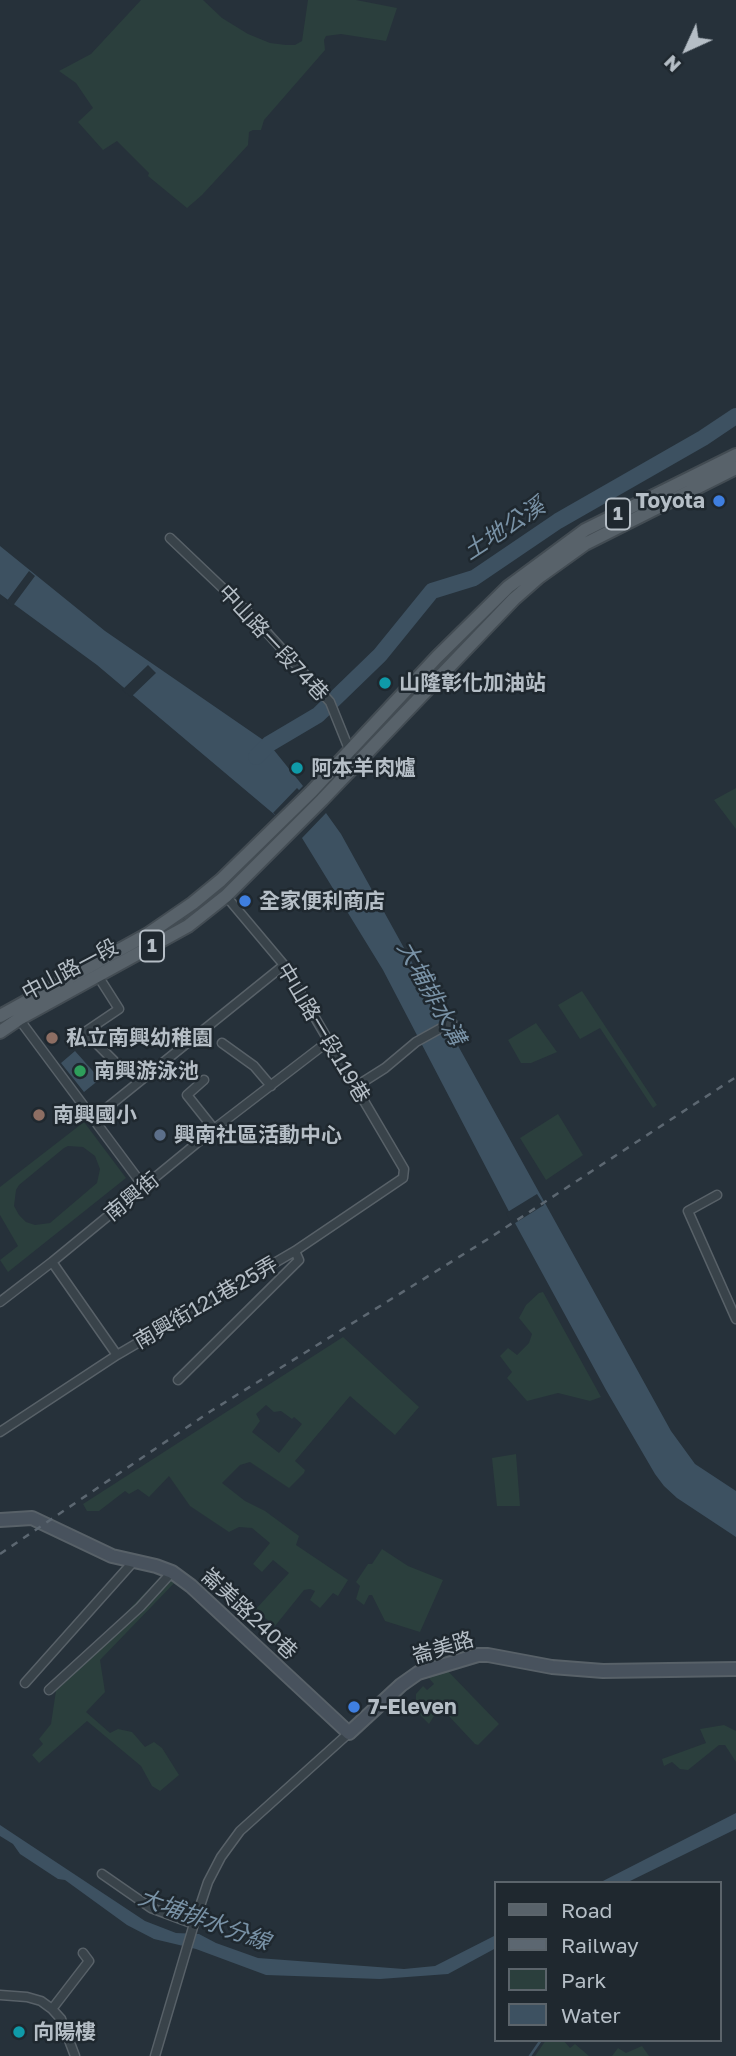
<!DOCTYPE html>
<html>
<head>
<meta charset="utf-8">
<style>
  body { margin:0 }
  #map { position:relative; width:736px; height:2056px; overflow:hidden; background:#26313a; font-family:"Golos Text",sans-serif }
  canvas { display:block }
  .legend { position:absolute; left:494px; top:1881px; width:228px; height:161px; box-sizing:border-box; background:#1f282f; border:2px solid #5b646b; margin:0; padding:9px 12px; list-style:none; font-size:21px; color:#b5bec6 }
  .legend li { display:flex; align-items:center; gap:14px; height:35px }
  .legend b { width:35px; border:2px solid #5b646b }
  .north { position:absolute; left:652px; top:14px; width:70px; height:70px; -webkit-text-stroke:5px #1f282f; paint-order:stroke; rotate:225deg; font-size:19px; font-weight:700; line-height:28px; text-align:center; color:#b5bec6 }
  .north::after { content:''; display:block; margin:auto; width:24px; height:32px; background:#b5bec6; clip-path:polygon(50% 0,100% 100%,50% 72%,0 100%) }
</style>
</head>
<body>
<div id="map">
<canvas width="736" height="2056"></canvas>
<ul class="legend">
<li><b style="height:9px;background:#58626a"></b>Road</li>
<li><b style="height:9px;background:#5c6771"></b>Railway</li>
<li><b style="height:19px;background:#2b3f3d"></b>Park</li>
<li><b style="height:19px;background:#3d5161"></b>Water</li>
</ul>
<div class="north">N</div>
</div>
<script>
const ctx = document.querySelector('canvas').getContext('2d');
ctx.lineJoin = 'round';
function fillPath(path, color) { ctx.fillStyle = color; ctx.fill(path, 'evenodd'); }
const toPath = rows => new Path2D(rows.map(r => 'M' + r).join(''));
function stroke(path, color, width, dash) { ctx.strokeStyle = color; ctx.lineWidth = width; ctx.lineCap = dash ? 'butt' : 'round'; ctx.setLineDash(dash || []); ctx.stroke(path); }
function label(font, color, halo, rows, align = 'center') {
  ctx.font = font + ' "Golos Text","Noto Sans TC",sans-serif'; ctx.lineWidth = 5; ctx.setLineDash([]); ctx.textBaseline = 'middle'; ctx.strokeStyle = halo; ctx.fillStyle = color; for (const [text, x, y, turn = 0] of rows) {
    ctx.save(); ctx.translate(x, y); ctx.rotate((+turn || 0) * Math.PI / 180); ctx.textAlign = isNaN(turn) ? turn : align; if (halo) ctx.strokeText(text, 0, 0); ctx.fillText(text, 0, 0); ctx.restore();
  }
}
const green = toPath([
  [141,0,203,0,222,18,248,34,270,43,286,45,295,45,302,41,308,0,356,0,397,8,386,41,341,34,326,36,324,40,325,50,264,120,261,130,253,130,249,132,248,145,202,195,187,208,148,176,149,173,117,141,103,150,78,122,93,108,76,83,59,71,91,54],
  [736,788,736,829,714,800],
  [582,991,657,1105,653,1108,600,1028,580,1039,558,1005],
  [536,1023,557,1052,531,1063,521,1063,508,1040],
  [558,1114,583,1155,546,1180,520,1138],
  [84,1122,126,1178,8,1272,0,1260,18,1246,0,1215,0,1187],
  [68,1146,83,1147,95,1156,100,1169,97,1183,50,1223,35,1225,26,1222,19,1215,14,1206,16,1190,19,1185,64,1148],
  [543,1292,601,1397,590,1401,558,1393,527,1401,507,1378,512,1372,500,1356,508,1348,517,1355,529,1343,532,1334,519,1318,526,1305,539,1293],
  [343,1337,419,1407,395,1435,350,1396,295,1461,305,1470,304,1473,289,1488,250,1462,240,1465,222,1483,245,1501,265,1511,299,1536,296,1545,348,1580,338,1596,333,1593,320,1608,310,1600,315,1591,310,1589,304,1590,275,1626,255,1610,289,1573,273,1560,262,1572,253,1564,270,1543,252,1528,239,1527,229,1532,190,1506,169,1476,149,1497,138,1489,129,1494,125,1491,99,1511,87,1511,83,1504],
  [266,1405,274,1412,281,1411,292,1419,294,1417,302,1424,279,1453,252,1432,260,1421,256,1414],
  [516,1454,520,1506,497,1506,492,1458],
  [382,1549,408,1566,443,1580,420,1632,385,1621,372,1595,369,1595,364,1605,356,1599,360,1586,356,1582,368,1564,372,1564],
  [169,1568,180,1577,100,1660,105,1692,86,1712,110,1733,118,1729,132,1732,145,1747,154,1742,162,1748,179,1775,160,1791,152,1786,141,1766,87,1721,39,1763,32,1755,43,1744,39,1739,51,1724,57,1684],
  [441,1664,499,1724,478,1745,475,1744,447,1714,441,1713,434,1716,429,1724,421,1716,416,1703,416,1694,423,1686,427,1690,434,1684,421,1669],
  [724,1725,736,1731,736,1762,725,1745,719,1745,688,1770,680,1769,672,1762,664,1766,662,1759,706,1743,700,1729],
  [546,2040,563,2040,570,2048,575,2044,589,2056,535,2056],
  [642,2046,649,2056,612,2056,618,2048,626,2053]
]);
const water = toPath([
  [0,546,105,631,269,744,303,786,275,815,97,665,0,594],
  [326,813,341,834,671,1431,695,1464,736,1491,736,1537,677,1498,664,1486,655,1474,606,1390,516,1225,383,970,302,838],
  [75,1051,100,1079,84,1092,61,1063],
  [736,1813,736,1829,626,1883,599,1883],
  [0,1825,145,1921,176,1933,199,1934,216,1943,258,1958,404,1969,435,1966,496,1935,496,1948,448,1974,380,1979,266,1975,196,1949,154,1939,127,1925,65,1880,58,1879,20,1854,13,1844,0,1836]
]);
const pier = toPath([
  [29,571,35,576,12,607,6,602],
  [148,665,156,673,131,697,122,690],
  [297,788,302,793,278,817,273,813],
  [537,1194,544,1205,512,1225,506,1213]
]);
const stream = toPath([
  [530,2056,541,2040]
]);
const river = toPath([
  [256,757,269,744,318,715,380,655,432,591,474,578,558,521,703,438,736,416]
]);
const street = toPath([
  [170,538,251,615,330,702,355,764],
  [98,976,119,1009,85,1032,114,1061],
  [19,1019,144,1187],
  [222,1043,254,1066,271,1086],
  [204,1080,187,1095,214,1129],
  [355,1087,385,1068,416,1042,452,1022],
  [93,1119,284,965],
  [717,1195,688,1211,736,1319],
  [52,1262,117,1355],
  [0,1302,52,1262,214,1129,330,1040],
  [178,1380,299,1260,295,1251],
  [0,1432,117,1355,295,1251,403,1178,404,1169,284,965,226,896],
  [25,1683,133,1562],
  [49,1690,140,1607,172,1572],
  [102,1874,151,1908,194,1924],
  [0,1995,27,1997,41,2001,52,2009,61,2019,75,2056],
  [52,2009,89,1961,83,1953],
  [155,2056,194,1924,208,1882,221,1857,240,1831,349,1733]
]);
const secondary = toPath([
  [0,1520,32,1518,112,1556,156,1566,172,1572,191,1586,349,1733,401,1685,418,1673,478,1655,488,1655,552,1667,603,1671,736,1669]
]);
const primary = toPath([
  [0,1016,148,934,193,903,221,880,312,791,437,657,508,587,585,530,736,455],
  [0,1032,19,1019,188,926,226,896,322,800,514,599,539,577,585,544,736,468]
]);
const rail = toPath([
  [0,1554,211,1411,488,1239,736,1077]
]);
const markers = [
  [719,501,7,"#3f7fe0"],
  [385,683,7,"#0f9aa8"],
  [297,768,7,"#0f9aa8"],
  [245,901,7,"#3f7fe0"],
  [52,1038,7,"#8d6e63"],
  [80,1071,7,"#2e9e5b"],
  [39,1115,7,"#8d6e63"],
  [160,1135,7,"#5c6f8a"],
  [354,1707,7,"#3f7fe0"],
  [19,2032,7,"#0f9aa8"]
];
const shields = [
  [618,514,24],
  [152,946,24]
];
const shieldNames = [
  ["1",618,514],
  ["1",152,946]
];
const poiNames = [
  ["Toyota",705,501,"right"],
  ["山隆彰化加油站",399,683],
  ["阿本羊肉爐",311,768],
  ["全家便利商店",259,901],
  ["私立南興幼稚園",66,1038],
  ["南興游泳池",94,1071],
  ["南興國小",53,1115],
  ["興南社區活動中心",174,1135],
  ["7-Eleven",368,1707],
  ["向陽樓",33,2032]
];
const streetNames = [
  ["中山路一段74巷",273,643,47],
  ["中山路一段",70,970,-28],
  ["中山路一段119巷",323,1033,59],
  ["南興街",132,1197,-39],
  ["南興街121巷25弄",206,1303,-30],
  ["崙美路240巷",249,1614,43],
  ["崙美路",443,1648,-17]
];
const waterNames = [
  ["土地公溪",504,529,-33],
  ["大埔排水溝",431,993,61],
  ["大埔排水分線",204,1920,20]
];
fillPath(green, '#2b3f3d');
fillPath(water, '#3d5161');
fillPath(pier, '#26313a');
stroke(stream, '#3d5161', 2.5);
stroke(river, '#3d5161', 16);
stroke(street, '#586168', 11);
stroke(secondary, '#586168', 16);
stroke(primary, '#434c53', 16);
stroke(street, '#39434a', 8);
stroke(secondary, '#48525d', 12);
stroke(primary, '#58626a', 12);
stroke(rail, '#5c6771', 2.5, [7, 7]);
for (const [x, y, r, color] of markers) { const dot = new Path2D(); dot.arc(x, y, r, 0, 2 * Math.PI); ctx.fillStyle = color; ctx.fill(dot); stroke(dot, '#1f282f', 2.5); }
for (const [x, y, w] of shields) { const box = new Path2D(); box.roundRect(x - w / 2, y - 15.5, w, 31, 5); ctx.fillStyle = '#1f282f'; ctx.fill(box); stroke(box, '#b5bec6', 2); }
label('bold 19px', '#b5bec6', null, shieldNames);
label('bold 21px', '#b5bec6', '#1f282f', poiNames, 'left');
label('21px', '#b5bec6', '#1f282f', streetNames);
label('italic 23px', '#7992a6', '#1f282f', waterNames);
</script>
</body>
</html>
